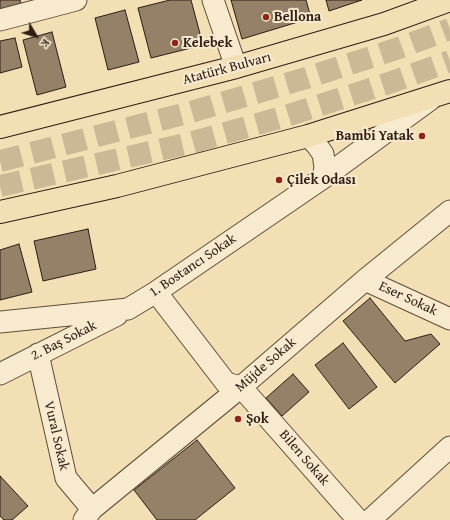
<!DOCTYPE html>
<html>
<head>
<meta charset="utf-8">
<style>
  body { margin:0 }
  #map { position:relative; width:450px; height:520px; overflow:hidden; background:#f2dfb4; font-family:"Gentium Book Plus",serif }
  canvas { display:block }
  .north { position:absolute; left:16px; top:16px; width:40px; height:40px; -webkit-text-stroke:3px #f7eace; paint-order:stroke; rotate:128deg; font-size:11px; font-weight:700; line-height:16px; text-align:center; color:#2e1c15 }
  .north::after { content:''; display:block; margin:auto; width:14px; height:18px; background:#2e1c15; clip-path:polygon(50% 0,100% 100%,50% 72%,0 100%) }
</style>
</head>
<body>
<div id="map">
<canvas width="450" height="520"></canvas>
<div class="north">K</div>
</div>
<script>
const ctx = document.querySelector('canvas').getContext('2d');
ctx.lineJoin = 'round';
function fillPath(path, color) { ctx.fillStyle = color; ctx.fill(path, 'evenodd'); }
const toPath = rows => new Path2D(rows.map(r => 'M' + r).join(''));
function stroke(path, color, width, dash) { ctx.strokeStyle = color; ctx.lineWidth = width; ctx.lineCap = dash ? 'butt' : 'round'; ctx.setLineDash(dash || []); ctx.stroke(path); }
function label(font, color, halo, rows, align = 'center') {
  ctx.font = font + ' "Gentium Book Plus",serif'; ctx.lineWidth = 4; ctx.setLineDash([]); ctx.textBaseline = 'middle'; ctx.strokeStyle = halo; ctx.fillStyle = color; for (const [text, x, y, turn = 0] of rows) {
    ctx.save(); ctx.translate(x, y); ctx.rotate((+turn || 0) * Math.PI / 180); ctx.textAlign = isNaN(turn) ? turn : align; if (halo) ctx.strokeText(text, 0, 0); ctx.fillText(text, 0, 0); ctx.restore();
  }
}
const building = toPath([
  [0,0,20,0,22,7,0,12,0,0],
  [170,0,191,0,203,45,151,58,138,8,170,0],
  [231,0,306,0,311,18,242,39,231,0],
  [326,0,362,0,329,11,326,0],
  [125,10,139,62,108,70,95,18,125,10],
  [52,32,66,87,37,95,23,40,52,32],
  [15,38,22,67,0,73,0,41,15,38],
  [88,229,96,269,43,281,34,241,88,229],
  [19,244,32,292,0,300,0,250,19,244],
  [370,298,405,341,431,334,440,344,395,383,343,321,370,298],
  [343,343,377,387,349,409,315,365,343,343],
  [293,374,309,392,282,416,266,398,293,374],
  [197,440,235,488,195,520,157,520,134,490,197,440],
  [0,476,28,506,12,520,4,520,0,516,0,476]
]);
const highwayTunnel = toPath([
  [0,161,191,112,303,79,399,48,450,29],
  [0,186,190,143,286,116,389,83,450,61]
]);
const minor = toPath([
  [213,0,236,67],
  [0,20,76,0],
  [323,178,431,99],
  [365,280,450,319],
  [156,292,226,383,241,387,358,520],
  [0,322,128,309,156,292,323,178,325,167,323,154,316,144,308,136],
  [38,354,66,478,92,509],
  [0,374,117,315],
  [84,520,92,509,241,387,365,280,450,211],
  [370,520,450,447]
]);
const highway = toPath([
  [0,127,236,67,384,24,450,0],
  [0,212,117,186,308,136,450,91]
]);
const markers = [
  [266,17,4,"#8f2418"],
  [175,43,4,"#8f2418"],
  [422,136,4,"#8f2418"],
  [279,180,4,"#8f2418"],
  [238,419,4,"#8f2418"]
];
const poiNames = [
  ["Bellona",274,17],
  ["Kelebek",183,43],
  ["Bambi Yatak",414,136,"right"],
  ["Çilek Odası",287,180],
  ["Şok",246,419]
];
const streetNames = [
  ["Atatürk Bulvarı",227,69,-15],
  ["1. Bostancı Sokak",193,266,-34],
  ["Eser Sokak",408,299,25],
  ["2. Baş Sokak",64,341,-27],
  ["Müjde Sokak",266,365,-41],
  ["Vural Sokak",56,436,77],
  ["Bilen Sokak",304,458,49]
];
fillPath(building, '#948168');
stroke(building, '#2e1c15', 1);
stroke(highwayTunnel, '#cbb894', 22, [22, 11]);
stroke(minor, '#5f4d3d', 23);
stroke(highway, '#2e1c15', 24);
stroke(minor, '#f7eace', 21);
stroke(highway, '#f2dfb4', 22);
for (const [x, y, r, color] of markers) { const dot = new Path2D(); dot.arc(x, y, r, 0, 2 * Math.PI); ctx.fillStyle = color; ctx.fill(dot); stroke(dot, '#f7eace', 1.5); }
label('bold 14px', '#2e1c15', '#f7eace', poiNames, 'left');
label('14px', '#2e1c15', '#f7eace', streetNames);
</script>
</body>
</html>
